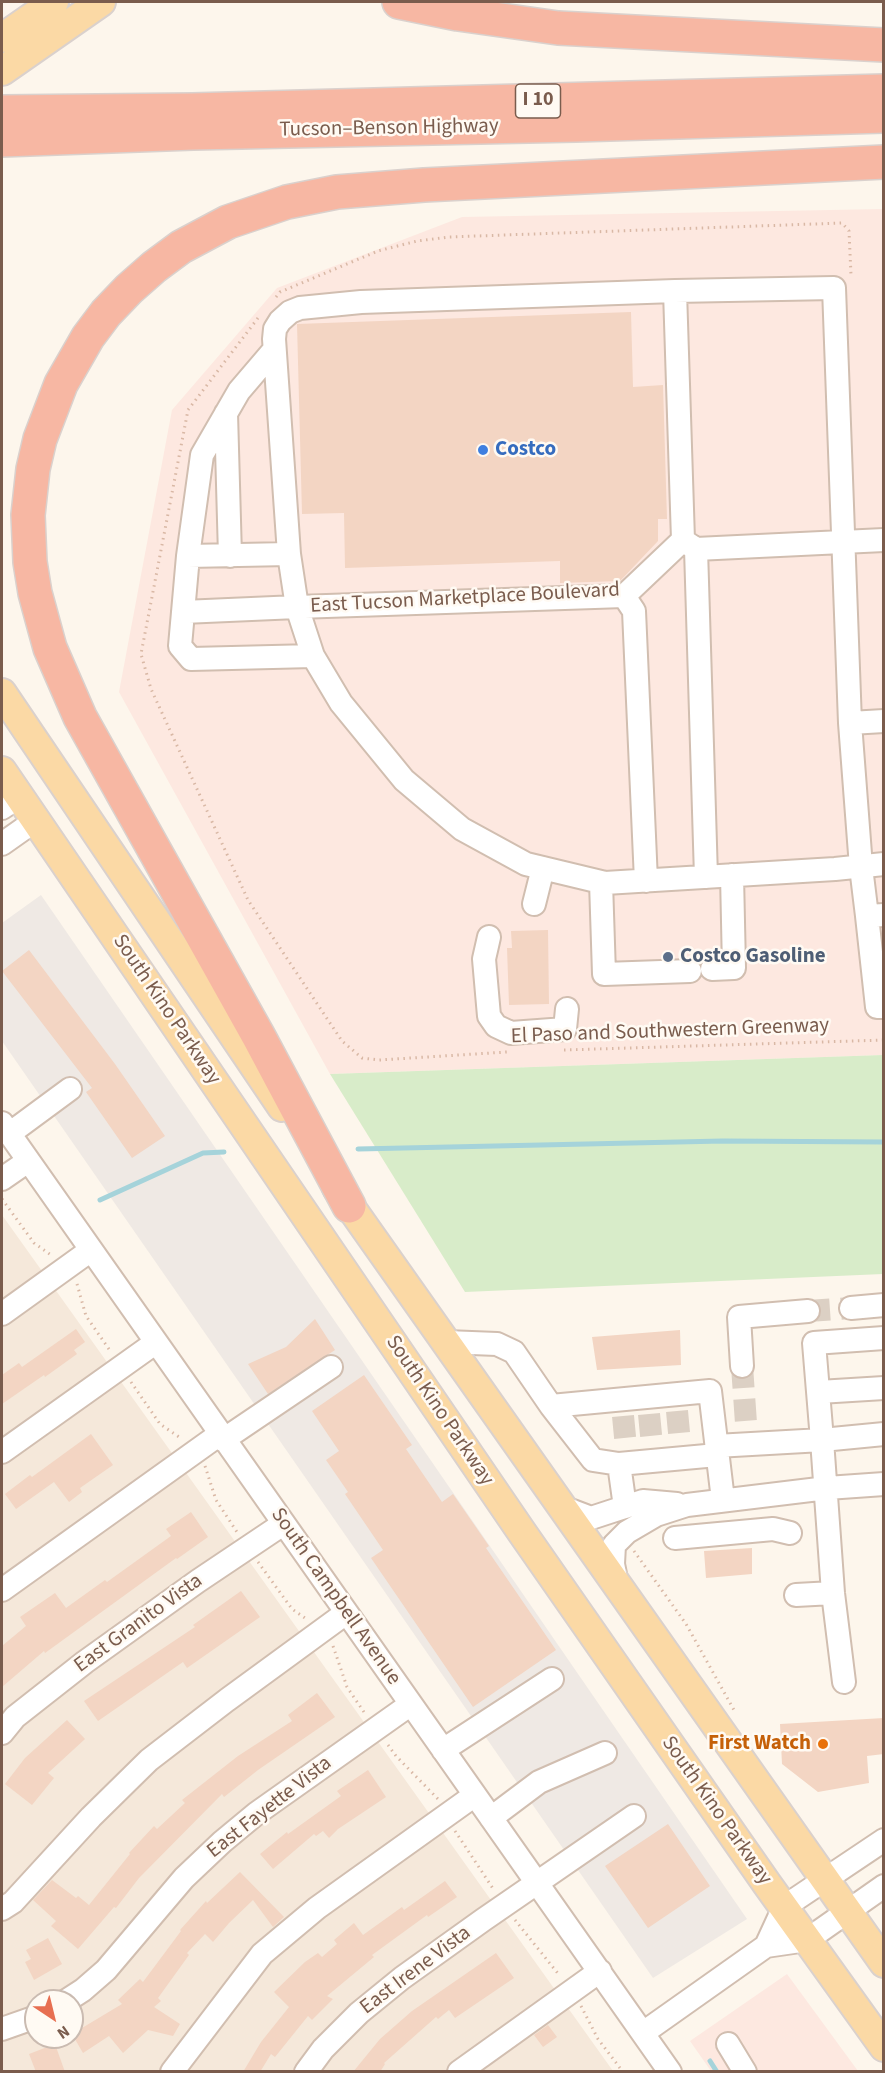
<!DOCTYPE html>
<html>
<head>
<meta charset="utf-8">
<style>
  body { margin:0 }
  #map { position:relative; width:885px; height:2073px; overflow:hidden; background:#fdf6ec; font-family:"Source Sans 3",sans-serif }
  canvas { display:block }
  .frame { position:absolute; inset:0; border:3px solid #7a5c4d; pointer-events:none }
  .north { position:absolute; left:24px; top:1989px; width:60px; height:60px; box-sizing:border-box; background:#fffaf3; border:2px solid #cabbb1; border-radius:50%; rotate:145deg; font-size:16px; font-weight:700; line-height:24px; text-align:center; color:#7a5c4d }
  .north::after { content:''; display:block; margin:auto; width:21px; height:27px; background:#e76f51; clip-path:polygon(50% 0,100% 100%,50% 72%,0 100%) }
</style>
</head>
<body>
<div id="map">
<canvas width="885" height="2073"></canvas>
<div class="frame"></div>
<div class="north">N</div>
</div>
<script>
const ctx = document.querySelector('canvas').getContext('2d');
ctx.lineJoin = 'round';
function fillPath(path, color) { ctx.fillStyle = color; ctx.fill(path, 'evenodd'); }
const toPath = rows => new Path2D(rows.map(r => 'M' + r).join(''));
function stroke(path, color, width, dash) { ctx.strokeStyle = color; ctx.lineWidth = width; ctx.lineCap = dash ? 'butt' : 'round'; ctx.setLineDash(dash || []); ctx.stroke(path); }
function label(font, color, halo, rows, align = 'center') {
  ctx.font = font + ' "Source Sans 3",sans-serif'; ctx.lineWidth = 5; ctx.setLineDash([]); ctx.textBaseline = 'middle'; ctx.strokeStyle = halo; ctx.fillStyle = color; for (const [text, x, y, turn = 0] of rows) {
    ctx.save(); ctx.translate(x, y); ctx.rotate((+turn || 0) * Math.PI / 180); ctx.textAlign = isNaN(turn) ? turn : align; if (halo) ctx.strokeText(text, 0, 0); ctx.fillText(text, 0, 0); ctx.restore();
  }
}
const residential = toPath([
  [2,1215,613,2071,2,2071],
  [36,2001,72,2001,72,2037,36,2037]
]);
const commercial = toPath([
  [883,209,883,1055,330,1074,119,692,172,410,277,288,462,217],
  [787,1974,858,2071,711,2071,690,2041]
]);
const industrial = toPath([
  [41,895,747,1919,653,1978,2,1041,2,923]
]);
const green = toPath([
  [883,1055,883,1274,465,1292,330,1074]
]);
const stream = toPath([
  [358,1149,723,1141,884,1142],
  [100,1200,203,1153,224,1152],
  [710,2061,717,2072]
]);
const building = toPath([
  [631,312,633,387,663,385,667,519,658,519,658,541,620,581,560,583,560,561,345,568,344,513,302,514,297,324],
  [548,930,549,1004,509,1005,507,948,512,948,511,931],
  [29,950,115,1064,165,1136,132,1158,86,1092,92,1088,2,971],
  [315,1319,335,1350,268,1394,248,1364,286,1347],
  [76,1329,85,1342,74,1350,77,1354,45,1377,44,1375,2,1404,2,1375,19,1363,22,1367],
  [680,1330,681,1365,597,1370,592,1337],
  [364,1375,412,1445,406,1449,442,1502,453,1494,489,1546,486,1548,556,1650,473,1707,371,1558,383,1550,345,1494,348,1492,326,1460,339,1451,312,1411],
  [91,1434,113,1465,80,1488,82,1492,69,1502,54,1482,16,1509,5,1494,30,1475,32,1477],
  [191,1512,208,1537,177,1559,176,1558,45,1653,44,1651,2,1687,2,1646,26,1626,20,1617,55,1593,66,1608,105,1580,107,1582,171,1536,166,1529],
  [752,1548,752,1574,706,1578,704,1551],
  [241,1591,260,1617,187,1668,183,1662,98,1721,84,1701,195,1627,193,1625],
  [317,1693,335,1717,258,1770,224,1797,222,1794,139,1878,116,1908,114,1907,78,1949,51,1926,56,1921,33,1900,52,1880,76,1898,78,1896,89,1905,130,1854,129,1853,154,1826,157,1829,185,1803,182,1800,238,1756,292,1721,288,1715],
  [884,1718,884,1754,867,1756,869,1783,818,1792,782,1764,780,1724],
  [67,1720,85,1739,48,1773,54,1778,32,1805,5,1784,25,1758],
  [368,1770,386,1797,338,1829,329,1838,323,1831,316,1836,314,1834,273,1869,260,1854,287,1832,288,1834,341,1796,337,1791],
  [668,1824,710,1886,648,1928,605,1866],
  [240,1872,284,1917,273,1927,253,1900,229,1923,213,1942,205,1934,187,1953,189,1955,158,1998,161,2001,154,2007,180,2024,173,2036,148,2030,123,2053,109,2036,83,2053,72,2034,122,2004,118,2000,140,1979,143,1982,181,1931,180,1930,206,1901,207,1903],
  [445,1881,457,1897,428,1917,427,1915,372,1955,374,1957,327,1996,333,1999,312,2020,308,2016,275,2057,271,2054,260,2072,243,2072,261,2042,289,2007,274,1992,305,1962,318,1953,322,1957,337,1944,334,1940,354,1923,363,1935,402,1907,404,1910],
  [48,1938,62,1964,34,1980,25,1962,31,1959,26,1950],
  [496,1953,514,1978,455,2018,449,2010,438,2019,436,2017,384,2063,385,2064,380,2072,353,2072,380,2039,412,2011],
  [548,2025,557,2037,543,2047,534,2035],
  [55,2044,65,2072,36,2072,29,2054]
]);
const minorTunnel = toPath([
  [808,1311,851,1308],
  [742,1366,746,1423],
  [677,1411,680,1443],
  [649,1414,652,1445],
  [623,1416,626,1447]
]);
const path = toPath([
  [276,297,280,292,378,251,417,241,449,237,842,223,849,231,851,275,849,276],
  [258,318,188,410,141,654,151,689,248,900,342,1041,362,1058,379,1060,507,1052],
  [564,1050,884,1040],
  [2,1199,34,1243,51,1255],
  [77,1284,86,1316,111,1352],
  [131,1382,160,1424,182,1439],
  [205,1466,216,1500,237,1532],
  [634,1551,686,1624,734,1710],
  [258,1562,292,1609,305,1618],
  [333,1646,347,1687,366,1715],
  [388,1745,396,1756,438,1799],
  [455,1831,494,1890],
  [515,1920,560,1976],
  [581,2006,598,2039,623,2072]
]);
const minor = toPath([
  [675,291,683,540,624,596,297,607,313,656,341,703,404,780,462,829,526,864,605,883,835,869,884,864],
  [274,350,239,391,202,455,188,556,180,646,191,659,313,656],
  [226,413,230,556],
  [684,541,696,549,884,540],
  [696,549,706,877],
  [188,556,289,554],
  [624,596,634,611,646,881],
  [183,612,297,607,289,554,274,339,275,329,280,321,290,312,300,308,361,302,675,291,834,288,850,723,861,867,867,916,884,915],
  [850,723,884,721],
  [2,808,20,796],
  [2,844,36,820],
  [601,882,604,974,690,971],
  [534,904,543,868],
  [867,916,877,1007,884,1007],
  [489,937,484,959,489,1016,496,1026,511,1033,565,1029,567,1009],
  [712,969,734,968,732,875],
  [2,1123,670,2072],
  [9,1134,70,1089],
  [2,1179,28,1161],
  [851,1308,884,1305],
  [2,1314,91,1250],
  [446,1342,497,1344,514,1352,551,1406,710,1391,723,1500],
  [742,1366,739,1317,808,1311],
  [819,1392,884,1388],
  [551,1406,593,1460,619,1464,717,1455],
  [223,1440,331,1367],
  [716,1446,822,1440,814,1343,884,1338],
  [2,1452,155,1343],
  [619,1464,625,1507],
  [562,1507,591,1518,643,1501,677,1504],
  [675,1538,773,1529,790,1533],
  [617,1584,613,1564,614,1545,627,1532,656,1515,687,1505,827,1488,884,1484],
  [2,1590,220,1434],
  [796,1595,833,1593],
  [844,1682,833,1593,822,1440,884,1434],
  [2,1733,15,1717,85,1662,198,1581,283,1524],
  [443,1750,552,1679],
  [491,1818,539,1782,605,1753],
  [2,1909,13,1902,91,1817,149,1760,227,1700,346,1613],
  [766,1946,807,1940,884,1886],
  [66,2001,83,1990,106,1970,184,1878,222,1842,257,1813,411,1704],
  [2,2029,36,2017],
  [643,2033,766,1946,784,1907,884,1840],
  [728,2044,745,2072],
  [172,2072,262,1954,317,1908,475,1795],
  [306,2072,323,2049,359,2013,402,1978,483,1920,634,1816],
  [459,2072,600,1971]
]);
const major = toPath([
  [2,38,54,2],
  [2,71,101,2],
  [2,693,282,1107],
  [2,771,521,1531,767,1884,884,2047],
  [337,1188,884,1963]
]);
const highway = toPath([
  [399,2,458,14,558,28,884,45],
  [2,112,192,110,884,91],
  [2,140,193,133,576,125,884,116],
  [349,1206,259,1037,80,717,50,648,35,593,30,562,28,515,33,469,40,439,61,384,88,337,106,313,129,289,154,267,181,247,228,222,287,202,337,192,424,185,884,162]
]);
const markers = [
  [483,450,6,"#3f7fe0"],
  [668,957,6,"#5c6f8a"],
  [823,1744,6,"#e8710a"]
];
const shields = [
  [538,101,45]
];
const shieldNames = [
  ["I 10",538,101]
];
const streetNames = [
  ["Tucson–Benson Highway",389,129,-1],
  ["East Tucson Marketplace Boulevard",465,599,-3],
  ["South Kino Parkway",166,1010,56],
  ["El Paso and Southwestern Greenway",670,1032,-2],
  ["South Kino Parkway",439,1411,56],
  ["South Campbell Avenue",335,1597,55],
  ["East Granito Vista",139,1624,-36],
  ["East Fayette Vista",270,1808,-38],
  ["South Kino Parkway",716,1811,55],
  ["East Irene Vista",416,1971,-37]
];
const shopNames = [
  ["Costco",495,450]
];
const serviceNames = [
  ["Costco Gasoline",680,957]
];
const foodNames = [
  ["First Watch",811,1744]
];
fillPath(residential, '#f5e8da');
fillPath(commercial, '#fde8e0');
fillPath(industrial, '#efe9e4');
fillPath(green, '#d8ecc9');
stroke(stream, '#a5d3da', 5);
fillPath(building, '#f3d5c3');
stroke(minorTunnel, '#dcd0c4', 22, [22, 11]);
stroke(minor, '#d1beb0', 26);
stroke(major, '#dad1cd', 32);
stroke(highway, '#dad1cd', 36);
stroke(path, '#d9b8a5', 3, [1.5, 4.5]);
stroke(minor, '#fff', 22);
stroke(major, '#fbd9a5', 28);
stroke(highway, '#f7b7a3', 33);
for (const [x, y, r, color] of markers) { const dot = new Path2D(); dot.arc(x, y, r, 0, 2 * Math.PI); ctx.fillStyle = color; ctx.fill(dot); stroke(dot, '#fffaf3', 2); }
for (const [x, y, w] of shields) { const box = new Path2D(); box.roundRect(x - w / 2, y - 17, w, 34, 4.5); ctx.fillStyle = '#fffaf3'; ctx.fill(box); stroke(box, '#7a5c4d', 1.5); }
label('bold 20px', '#7a5c4d', null, shieldNames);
label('21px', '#7a5c4d', '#fffaf3', streetNames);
label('bold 21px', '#366cbe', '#fffaf3', shopNames, 'left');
label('bold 21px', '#4e5e75', '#fffaf3', serviceNames, 'left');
label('bold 21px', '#c56008', '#fffaf3', foodNames, 'right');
</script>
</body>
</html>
